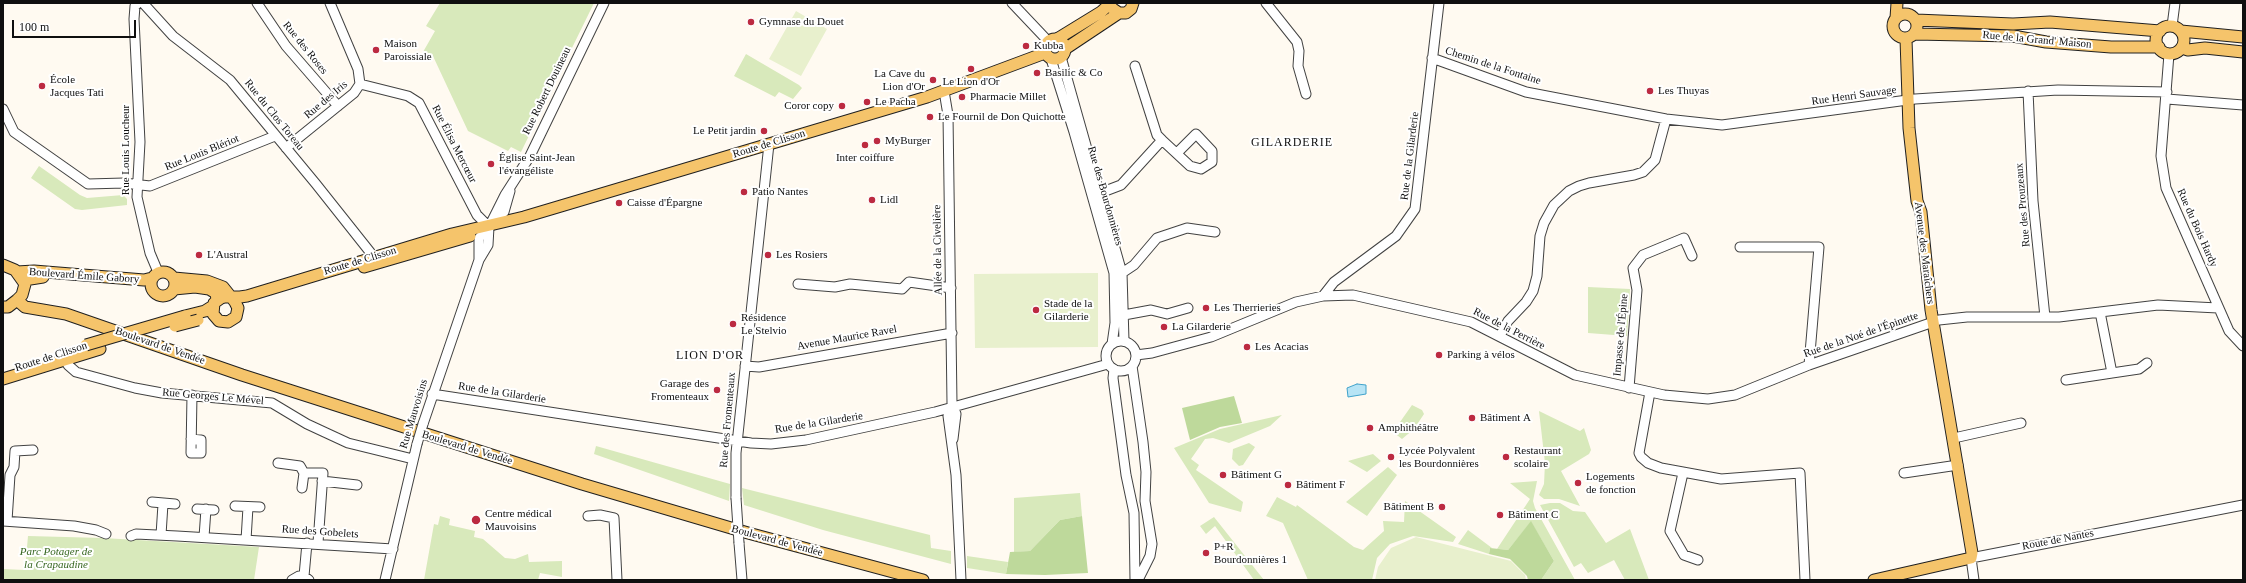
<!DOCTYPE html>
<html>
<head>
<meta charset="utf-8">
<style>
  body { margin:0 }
  #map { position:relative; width:2246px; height:583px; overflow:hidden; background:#fffaf1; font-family:"Times New Roman",serif }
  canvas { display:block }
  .frame { position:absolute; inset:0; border:4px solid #0f0f0f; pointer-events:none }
  .scale { position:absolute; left:12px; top:20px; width:124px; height:18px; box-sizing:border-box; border:2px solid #0f0f0f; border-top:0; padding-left:5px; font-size:12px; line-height:14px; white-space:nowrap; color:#0f0f0f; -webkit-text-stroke:3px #fff; paint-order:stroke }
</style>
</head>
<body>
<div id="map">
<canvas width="2246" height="583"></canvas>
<div class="frame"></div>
<div class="scale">100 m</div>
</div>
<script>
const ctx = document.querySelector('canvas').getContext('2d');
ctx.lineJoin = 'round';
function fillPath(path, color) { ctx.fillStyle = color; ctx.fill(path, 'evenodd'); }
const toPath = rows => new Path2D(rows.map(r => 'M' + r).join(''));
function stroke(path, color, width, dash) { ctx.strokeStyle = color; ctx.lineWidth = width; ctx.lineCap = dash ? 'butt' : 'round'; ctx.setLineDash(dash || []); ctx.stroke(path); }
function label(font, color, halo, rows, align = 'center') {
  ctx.font = font + ' "Times New Roman",serif'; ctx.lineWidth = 4; ctx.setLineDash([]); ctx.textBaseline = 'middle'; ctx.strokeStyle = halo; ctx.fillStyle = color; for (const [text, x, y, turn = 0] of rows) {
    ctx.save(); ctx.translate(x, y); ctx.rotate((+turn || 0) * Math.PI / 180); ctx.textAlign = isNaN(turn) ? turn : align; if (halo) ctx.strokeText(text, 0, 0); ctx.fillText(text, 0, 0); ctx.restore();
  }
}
const green = toPath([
  [440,3,594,3,521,152,511,147,508,151,468,131,432,54,419,59,435,31,426,26],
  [746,54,799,85,802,88,793,99,779,92,775,97,734,76],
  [39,166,80,195,87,198,123,195,127,199,127,205,82,210,75,209,31,178],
  [1588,287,1630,289,1627,336,1588,333],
  [1412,405,1422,410,1424,414,1414,429,1402,439,1393,432],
  [1539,411,1580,431,1584,428,1591,450,1589,454,1561,471,1580,506,1559,499,1544,499,1539,495,1544,484,1545,463],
  [1282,415,1270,426,1229,443,1213,438,1205,439,1191,459,1199,465,1196,470,1243,502,1241,512,1209,503,1174,448,1220,429],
  [1249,443,1255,447,1243,465,1239,466,1232,459,1233,449],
  [596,446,730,484,729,501,594,454],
  [1373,454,1381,461,1367,472,1348,461],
  [1388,467,1397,475,1367,516,1346,502],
  [1537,481,1533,501,1535,508,1575,580,1541,580,1554,561,1531,522,1508,550,1497,549,1530,499,1510,483],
  [742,488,930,535,931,548,951,551,951,564,823,530,744,505],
  [1080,493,1082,516,1060,520,1030,551,1014,552,1014,498],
  [1277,497,1296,507,1297,505,1354,547,1363,550,1384,531,1383,521,1404,522,1405,501,1456,537,1453,542,1413,536,1390,544,1377,558,1372,580,1308,580,1283,523,1266,516],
  [1550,503,1560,503,1573,511,1585,512,1606,543,1630,529,1649,580,1625,580,1614,560,1588,573,1581,563,1574,567,1540,505],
  [440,516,450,519,449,525,475,531,474,537,483,539,505,558,515,559,528,554,529,562,562,561,562,577,540,573,538,580,424,580,434,524,438,525],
  [1214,517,1264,580,1254,580,1215,526,1206,534,1200,526],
  [1468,530,1492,548,1490,548,1489,554,1458,544],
  [28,536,103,538,259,547,254,580,3,580,3,569,25,570],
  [967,556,1008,562,1006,574,967,568]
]);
const forest = toPath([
  [1234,396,1242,423,1220,427,1190,440,1182,408],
  [1082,516,1088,573,1045,575,1006,574,1010,552,1030,551,1060,520],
  [1531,521,1554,561,1541,580,1528,580,1527,576,1510,559,1489,554,1490,548,1508,550]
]);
const pitch = toPath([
  [796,11,827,29,801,76,769,59],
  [1098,273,1098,347,975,348,974,274],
  [1416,537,1511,561,1525,575,1526,580,1375,580,1378,567,1391,548]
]);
const water = toPath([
  [1357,384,1366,385,1366,394,1348,397,1347,388,1357,384]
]);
const minor = toPath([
  [138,3,135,6,134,19,140,142,137,197,150,253,158,272],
  [143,3,173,36,230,80,316,184,370,252,372,257],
  [257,3,286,46,338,106],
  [330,3,358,69,360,84],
  [1012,3,1048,41],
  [1266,3,1297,42,1299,51,1298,66,1306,94],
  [2172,26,2175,3],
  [2169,54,2161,156,2166,188,2229,331,2243,346],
  [1061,57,1122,273,1124,341],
  [1432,58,1526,92,1666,119,1722,125,1915,99,2058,90,2167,92],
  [1051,59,1074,132,1114,273,1115,323,1112,344],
  [1135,66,1157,135,1162,140],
  [360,84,408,96,419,103,477,215,489,227],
  [944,91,948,115,952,403,956,414,953,439],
  [2028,91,2033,201,2045,317],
  [2167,99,2243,105],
  [3,109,14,132,88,184,124,183,150,186,275,136],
  [286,148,354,93,360,84],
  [1100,193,1121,185,1162,140,1190,166,1201,169,1212,162,1212,151,1196,134,1177,153],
  [1740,247,1819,247,1809,365],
  [479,260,488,245,489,227,505,195,530,156,604,3],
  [1122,273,1134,265,1157,238,1187,228,1215,232],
  [798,284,835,287,850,284,902,289,909,282,951,288],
  [1323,296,1334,282,1396,236,1415,209,1439,3],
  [1124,315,1151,310,1167,314,1188,308],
  [1500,336,1508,321,1526,302,1533,291,1537,276,1540,236,1544,223,1554,205,1569,191,1579,186,1589,183,1634,175,1643,172,1655,160,1666,119],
  '1106 356a15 15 0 1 1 30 0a15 15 0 1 1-30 0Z',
  [61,353,68,365,76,372,135,388,162,393,272,403,307,424,348,443,413,459],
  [1136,355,1152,353,1211,337,1296,302,1323,296,1353,295,1471,322,1575,375,1664,395,1708,399,1735,395,1809,365,1939,320,1967,317,2059,317,2158,305,2218,308],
  [745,366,759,367,952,333],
  [1132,366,1143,442,1146,472,1145,501,1152,544,1150,556,1138,580],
  [1114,369,1113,378,1126,475,1134,513,1135,580],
  [2112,373,2139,369,2147,363],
  [2066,380,2112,373,2100,312],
  [1629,388,1637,290,1633,268,1643,255,1684,238,1692,256],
  [1650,392,1639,453,1641,457,1648,463,1661,468,1721,479,1800,473,1805,580],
  [432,394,751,443,771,444,806,440,935,412,1108,364],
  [952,408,948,416,956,475,961,580],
  [423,424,479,260,479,238,504,212,510,191],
  [1954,438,2021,423],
  [191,439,201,440,201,453,191,453,192,395],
  [278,463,300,466,304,473,302,488],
  [304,473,323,473,318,543],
  [1683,473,1670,531,1684,555,1698,560],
  [1904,473,1958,465],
  [322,481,357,485],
  [736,498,736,453,769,144],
  [152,502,175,504],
  [235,506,260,507],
  [197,509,214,510],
  [588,516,600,515,614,518,617,580],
  [3,521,74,526,96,530,106,534],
  [7,521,10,475,14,467,15,451,33,450],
  [161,535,163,504],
  [131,536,136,534,177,536,393,549],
  [204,537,206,509],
  [246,540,248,507],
  [739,543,742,580],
  [304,576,307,543],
  [292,580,299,576,304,576,309,580],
  [385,580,417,444],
  [1974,580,1971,558,2243,505]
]);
const major = toPath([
  [1113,9,1119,13,1126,13,1131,9,1133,3],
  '1893 26a12 12 0 1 1 24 0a12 12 0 1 1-24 0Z',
  [1896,18,1897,3],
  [1916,20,2013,24,2050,22,2160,31],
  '2156 40a14 14 0 1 1 28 0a14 14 0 1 1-28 0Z',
  [2181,31,2243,37],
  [1915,34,2013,36,2046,42,2111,47,2159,47],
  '1045 49a10 10 0 1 1 20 0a10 10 0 1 1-20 0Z',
  [1057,39,1101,12,1111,3],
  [2182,48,2188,50,2205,48,2243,52],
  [1065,49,1119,13],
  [3,265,15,270,25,284,22,295,17,300,8,307,3,307],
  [364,267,470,236],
  '151 284a12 12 0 1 1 24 0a12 12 0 1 1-24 0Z',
  [17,272,34,271,144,280,152,278],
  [174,278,207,281,223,287,235,302,238,308,236,317,228,322,219,321,213,314,214,303,221,298,225,297,240,297,247,296,452,234,524,217,927,97,1045,53],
  [24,280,43,277],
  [174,289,195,287,209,289,216,293,217,300],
  [17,300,25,307,66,314,242,375,582,484,748,533,923,580],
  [185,316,205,311,213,306],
  [3,379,100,349],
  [1874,580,1971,558,1972,553,1931,310,1921,212,1917,201,1909,128,1906,39]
]);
const minorBridge = toPath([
  [417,444,423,424],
  [736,498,739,543]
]);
const majorBridge = toPath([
  [175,326,198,320],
  [86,345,185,316]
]);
const markers = [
  [751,22,4,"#bc2a41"],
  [1026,46,4,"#bc2a41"],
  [376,50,4,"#bc2a41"],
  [971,69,4,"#bc2a41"],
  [1037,73,4,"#bc2a41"],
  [933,80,4,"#bc2a41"],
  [42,86,4,"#bc2a41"],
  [1650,91,4,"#bc2a41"],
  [962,97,4,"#bc2a41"],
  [867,102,4,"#bc2a41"],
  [842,106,4,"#bc2a41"],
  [930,117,4,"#bc2a41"],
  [764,131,4,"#bc2a41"],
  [877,141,4,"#bc2a41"],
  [865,145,4,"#bc2a41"],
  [491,164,4,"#bc2a41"],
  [744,192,4,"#bc2a41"],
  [872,200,4,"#bc2a41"],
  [619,203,4,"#bc2a41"],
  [199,255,4,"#bc2a41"],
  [768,255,4,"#bc2a41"],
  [1206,308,4,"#bc2a41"],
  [1036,310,4,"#bc2a41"],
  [733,324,4,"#bc2a41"],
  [1164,327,4,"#bc2a41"],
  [1247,347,4,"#bc2a41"],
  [1439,355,4,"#bc2a41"],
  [717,390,4,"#bc2a41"],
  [1472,418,4,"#bc2a41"],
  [1370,428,4,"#bc2a41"],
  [1391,457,4,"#bc2a41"],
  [1506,457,4,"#bc2a41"],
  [1223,475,4,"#bc2a41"],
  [1578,483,4,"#bc2a41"],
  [1288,485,4,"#bc2a41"],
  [1442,507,4,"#bc2a41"],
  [1500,515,4,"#bc2a41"],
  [476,520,5,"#bc2a41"],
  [1206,553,4,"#bc2a41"]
];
const poiNames = [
  ["Gymnase du Douet",759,22],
  ["Maison",384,44],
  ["Paroissiale",384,57],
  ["Kubba",1034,46],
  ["Basilic & Co",1045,73],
  ["La Cave du",925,74,"right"],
  ["Lion d'Or",925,87,"right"],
  ["École",50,80],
  ["Jacques Tati",50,93],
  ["Le Lion d'Or",971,82,"center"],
  ["Les Thuyas",1658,91],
  ["Pharmacie Millet",970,97],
  ["Le Pacha",875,102],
  ["Coror copy",834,106,"right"],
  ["Le Fournil de Don Quichotte",938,117],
  ["Le Petit jardin",756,131,"right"],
  ["MyBurger",885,141],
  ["Église Saint-Jean",499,158],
  ["l'évangéliste",499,171],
  ["Inter coiffure",865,158,"center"],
  ["Patio Nantes",752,192],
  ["Lidl",880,200],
  ["Caisse d'Épargne",627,203],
  ["L'Austral",207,255],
  ["Les Rosiers",776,255],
  ["Stade de la",1044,304],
  ["Gilarderie",1044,317],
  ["Les Therrieries",1214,308],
  ["Résidence",741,318],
  ["Le Stelvio",741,331],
  ["La Gilarderie",1172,327],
  ["Les Acacias",1255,347],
  ["Parking à vélos",1447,355],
  ["Garage des",709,384,"right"],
  ["Fromenteaux",709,397,"right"],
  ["Bâtiment A",1480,418],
  ["Amphithéâtre",1378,428],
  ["Lycée Polyvalent",1399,451],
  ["les Bourdonnières",1399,464],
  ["Restaurant",1514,451],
  ["scolaire",1514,464],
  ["Bâtiment G",1231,475],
  ["Logements",1586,477],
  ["de fonction",1586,490],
  ["Bâtiment F",1296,485],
  ["Bâtiment B",1434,507,"right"],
  ["Centre médical",485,514],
  ["Mauvoisins",485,527],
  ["Bâtiment C",1508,515],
  ["P+R",1214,547],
  ["Bourdonnières 1",1214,560]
];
const streetNames = [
  ["Rue de la Grand' Maison",2037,40,5],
  ["Rue des Roses",305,48,51],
  ["Chemin de la Fontaine",1493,66,18],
  ["Rue Robert Douineau",547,91,-64],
  ["Rue Henri Sauvage",1854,96,-8],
  ["Rue des Iris",326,100,-40],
  ["Rue du Clos Toreau",274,115,51],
  ["Rue Élisa Mercœur",454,144,63],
  ["Route de Clisson",769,144,-17],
  ["Rue Louis Loucheur",126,150,-90],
  ["Rue Louis Blériot",202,153,-22],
  ["Rue de la Gilarderie",1410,156,-83],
  ["Rue des Bourdonnières",1105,196,74],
  ["Rue des Prouzeaux",2023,205,-95],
  ["Rue du Bois Hardy",2197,228,66],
  ["Allée de la Civelière",938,250,-91],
  ["Avenue des Maraîchers",1924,253,83],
  ["Route de Clisson",360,261,-17],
  ["Boulevard Émile Gabory",84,276,4],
  ["Rue de la Perrière",1509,329,27],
  ["Impasse de l'Épine",1621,335,-85],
  ["Rue de la Noé de l'Épinette",1861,335,-19],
  ["Avenue Maurice Ravel",847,338,-10],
  ["Boulevard de Vendée",160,346,19],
  ["Route de Clisson",51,357,-18],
  ["Rue de la Gilarderie",502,393,9],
  ["Rue Georges Le Mével",213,397,5],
  ["Rue Mauvoisins",414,414,-73],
  ["Rue des Fromenteaux",728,420,-85],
  ["Rue de la Gilarderie",819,423,-9],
  ["Boulevard de Vendée",467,448,17],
  ["Rue des Gobelets",320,532,4],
  ["Route de Nantes",2058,540,-11],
  ["Boulevard de Vendée",777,541,15]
];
const parkNames = [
  ["Parc Potager de",56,552],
  ["la Crapaudine",56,565]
];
const neighbourhoodNames = [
  ["GILARDERIE",1292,143],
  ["LION D'OR",710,356]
];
fillPath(green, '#d8e9bb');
fillPath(forest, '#bed99b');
fillPath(pitch, '#e8f0cd');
fillPath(water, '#b7e4f5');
stroke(water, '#40a2ca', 1);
stroke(minor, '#424242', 11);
stroke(major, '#202020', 13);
stroke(minor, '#fff', 9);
stroke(major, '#f5c46b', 11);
stroke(minorBridge, '#424242', 11, []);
stroke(majorBridge, '#202020', 13, []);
stroke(minorBridge, '#fff', 9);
stroke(majorBridge, '#f5c46b', 11);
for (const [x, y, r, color] of markers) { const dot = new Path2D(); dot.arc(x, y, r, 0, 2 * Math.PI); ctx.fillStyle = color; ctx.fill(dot); stroke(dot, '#fff', 1.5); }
label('11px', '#0f0f0f', '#fff', poiNames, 'left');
label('11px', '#0f0f0f', '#fff', streetNames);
label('italic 11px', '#366620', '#fff', parkNames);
ctx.letterSpacing = '1px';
label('12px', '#0f0f0f', '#fff', neighbourhoodNames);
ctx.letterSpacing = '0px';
</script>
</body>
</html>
